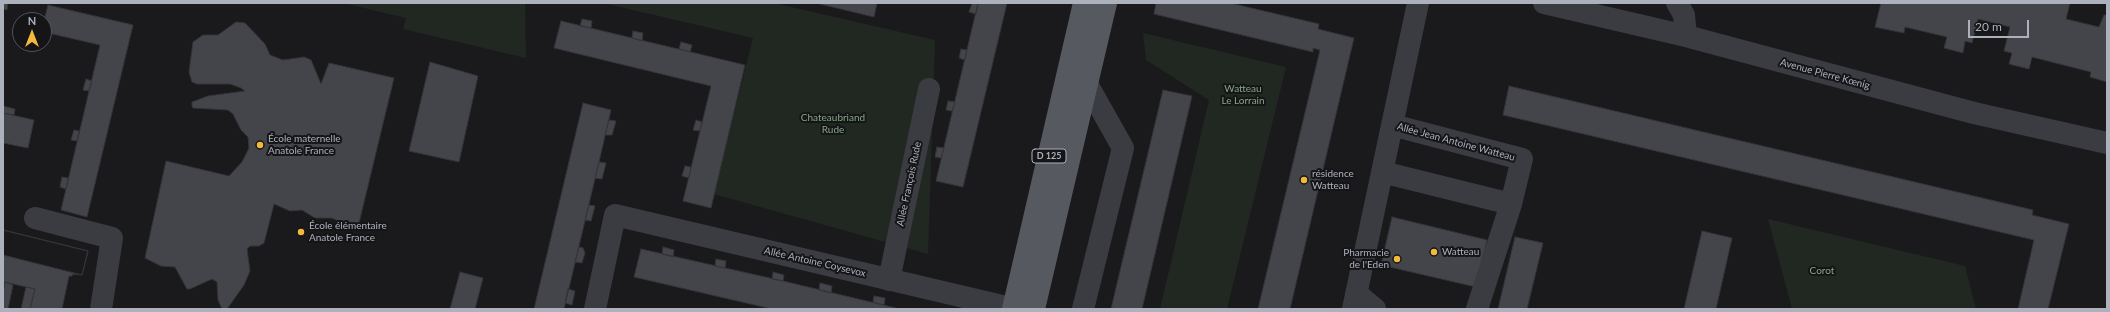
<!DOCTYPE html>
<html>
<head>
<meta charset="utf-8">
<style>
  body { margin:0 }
  #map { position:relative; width:2110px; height:312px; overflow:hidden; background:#1a1a1d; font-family:Lato,sans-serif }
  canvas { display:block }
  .frame { position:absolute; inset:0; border:4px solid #adb1bc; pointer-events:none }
  .north { position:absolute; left:12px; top:12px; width:40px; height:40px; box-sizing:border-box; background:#151518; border:1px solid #52535a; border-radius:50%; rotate:0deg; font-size:11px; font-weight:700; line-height:16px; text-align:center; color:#adb1bc }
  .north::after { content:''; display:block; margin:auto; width:14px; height:18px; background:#f3b93c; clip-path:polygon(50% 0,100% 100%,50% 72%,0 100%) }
  .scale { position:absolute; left:1968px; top:20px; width:61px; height:18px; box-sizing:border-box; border:2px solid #adb1bc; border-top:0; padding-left:5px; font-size:12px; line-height:14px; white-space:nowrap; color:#adb1bc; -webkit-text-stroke:3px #151518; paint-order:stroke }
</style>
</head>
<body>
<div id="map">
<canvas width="2110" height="312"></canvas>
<div class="frame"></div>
<div class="north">N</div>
<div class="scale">20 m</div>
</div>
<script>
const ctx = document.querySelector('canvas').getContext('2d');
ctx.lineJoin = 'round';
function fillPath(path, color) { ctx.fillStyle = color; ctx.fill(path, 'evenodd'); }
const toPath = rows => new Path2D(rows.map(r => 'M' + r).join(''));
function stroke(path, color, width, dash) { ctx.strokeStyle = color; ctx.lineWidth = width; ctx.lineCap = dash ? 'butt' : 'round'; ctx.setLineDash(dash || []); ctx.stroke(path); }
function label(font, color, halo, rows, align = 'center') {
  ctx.font = font + ' Lato,sans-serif'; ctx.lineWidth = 4; ctx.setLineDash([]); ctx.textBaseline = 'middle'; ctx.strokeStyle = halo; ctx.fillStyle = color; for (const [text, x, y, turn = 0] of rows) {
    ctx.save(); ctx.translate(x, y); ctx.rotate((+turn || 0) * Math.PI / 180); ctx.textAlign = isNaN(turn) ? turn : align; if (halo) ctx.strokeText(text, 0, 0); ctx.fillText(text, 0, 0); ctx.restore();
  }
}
const green = toPath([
  [343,3,525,3,526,58,403,29,406,18],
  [603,3,774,3,935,40,928,254,714,194,753,38],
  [1143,33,1286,67,1227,309,1160,309,1209,100,1146,60],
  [1768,219,1965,266,1976,309,1792,309]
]);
const building = toPath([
  [3,3,8,3,7,10,3,9,3,3],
  [816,3,877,3,874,17,816,3],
  [972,3,978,3,976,14,969,12,972,3],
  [978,3,1007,3,963,187,936,181,978,3],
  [1156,3,1230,3,1319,24,1318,29,1354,38,1290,309,1258,309,1320,50,1313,48,1313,52,1154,14,1156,3],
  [1881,3,2070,3,2066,19,2099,27,2104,15,2107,15,2107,82,2090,77,2091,72,2032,57,2029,69,2009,64,2012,53,2004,51,2010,27,1978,19,1972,43,1965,41,1963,53,1944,48,1947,37,1905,27,1904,33,1875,27,1881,3],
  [48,5,133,25,87,217,61,210,100,45,44,32,44,21,48,5],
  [582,19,592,21,591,28,580,26,582,19],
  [561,21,745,65,711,208,683,201,711,86,554,48,561,21],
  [236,22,245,23,265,44,270,55,283,60,304,57,311,60,321,84,329,63,394,78,359,223,345,224,332,218,315,218,302,210,290,211,274,204,264,243,259,246,250,246,247,249,250,271,244,285,227,309,222,309,218,300,217,282,212,279,190,289,187,289,175,267,161,266,145,258,166,161,229,176,242,162,249,148,248,137,241,130,233,114,228,110,193,108,192,106,192,102,208,96,245,91,241,88,230,84,197,84,192,82,189,72,193,42,203,35,218,35,236,22],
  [633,31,643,33,642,41,632,38,633,31],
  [681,42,692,45,690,52,679,49,681,42],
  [961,49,967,50,965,60,959,58,961,49],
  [430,62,478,76,459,162,409,151,430,62],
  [86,79,92,81,89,91,83,90,86,79],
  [1509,86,2033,210,2032,215,2069,224,2048,309,2018,309,2034,240,1503,115,1509,86],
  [1163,90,1192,96,1142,309,1111,309,1163,90],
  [948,101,955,102,952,111,946,110,948,101],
  [583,103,611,110,599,162,564,309,534,309,583,103],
  [3,106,15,109,14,115,3,113,3,106],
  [3,113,34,120,28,148,3,143,3,113],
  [609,120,616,121,612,135,605,135,609,120],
  [696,120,702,122,700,131,693,130,696,120],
  [74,130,79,131,77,141,71,140,74,130],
  [937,147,944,148,941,158,935,157,937,147],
  [599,162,606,163,602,179,595,178,599,162],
  [685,166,691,167,689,178,682,176,685,166],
  [62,177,68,178,66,189,60,187,62,177],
  [589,205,595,206,591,221,585,220,589,205],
  [1392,217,1487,240,1476,287,1381,265,1392,217],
  [3,230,88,251,82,275,73,274,72,276,69,276,62,309,30,309,35,289,5,282,3,292,3,230],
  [3,230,88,251,82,275,3,255,3,230],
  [1702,231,1732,238,1716,309,1684,309,1702,231],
  [1515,237,1543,243,1527,309,1498,309,1515,237],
  [579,247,583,248,585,253,582,263,575,262,579,247],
  [663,247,674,250,673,257,662,254,663,247],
  [641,249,783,281,900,309,772,309,634,277,641,249],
  [716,259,726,261,725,268,715,266,716,259],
  [460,272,483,278,475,309,450,309,460,272],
  [773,272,784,275,783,281,772,279,773,272],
  [5,282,13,285,8,309,3,309,3,292,5,282],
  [820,283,832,286,831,293,819,290,820,283],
  [26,287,35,289,30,309,21,309,26,287],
  [568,289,575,291,572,305,565,303,568,289],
  [874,296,885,298,884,305,873,302,874,296]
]);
const minor = toPath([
  [1544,3,1686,36,1974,113,2107,143],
  [1677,3,1684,15,1686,36],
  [1392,125,1522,159,1511,204,1477,309],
  [1382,172,1511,204],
  [35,218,112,238,101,309],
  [889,280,929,89],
  [1356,293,1375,309],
  [595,309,615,215,1015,309],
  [1083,309,1123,148,1087,84],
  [1353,309,1418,3]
]);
const major = toPath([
  [1013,309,1084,3],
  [1034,309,1106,3]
]);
const markers = [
  [260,145,4,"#f3b93c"],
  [1304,180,4,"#f3b93c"],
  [301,232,4,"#f3b93c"],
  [1434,252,4,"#f3b93c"],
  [1397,259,4,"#f3b93c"]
];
const shields = [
  [1049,156,34]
];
const shieldNames = [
  ["D 125",1049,156]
];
const streetNames = [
  ["Avenue Pierre Kœnig",1825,74,15],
  ["Allée Jean Antoine Watteau",1456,142,15],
  ["Allée François Rude",909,184,-78],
  ["Allée Antoine Coysevox",815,262,13]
];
const parkNames = [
  ["Watteau",1243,89],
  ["Le Lorrain",1243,101],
  ["Chateaubriand",833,118],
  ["Rude",833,130],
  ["Corot",1822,271]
];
const poiNames = [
  ["École maternelle",268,139],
  ["Anatole France",268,151],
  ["résidence",1312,174],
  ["Watteau",1312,186],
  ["École élémentaire",309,226],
  ["Anatole France",309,238],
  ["Watteau",1442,252],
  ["Pharmacie",1389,253,"right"],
  ["de l'Eden",1389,265,"right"]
];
fillPath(green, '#202821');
fillPath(building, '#44454a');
stroke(building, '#343439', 1);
stroke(minor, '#3b3c42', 22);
stroke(major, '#575961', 22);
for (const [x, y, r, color] of markers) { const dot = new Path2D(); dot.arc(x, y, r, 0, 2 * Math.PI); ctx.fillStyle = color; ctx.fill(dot); stroke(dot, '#151518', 1.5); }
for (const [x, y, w] of shields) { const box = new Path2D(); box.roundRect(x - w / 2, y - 7, w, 14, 3); ctx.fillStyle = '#151518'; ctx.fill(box); stroke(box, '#adb1bc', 1); }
label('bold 9px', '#adb1bc', null, shieldNames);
label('10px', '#adb1bc', '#151518', streetNames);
label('10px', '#84a787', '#151518', parkNames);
label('10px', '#adb1bc', '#151518', poiNames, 'left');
</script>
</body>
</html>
